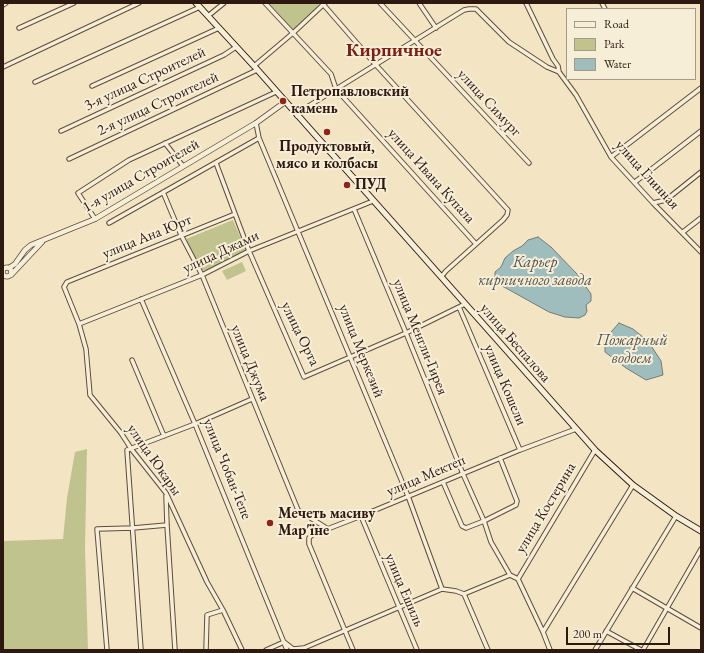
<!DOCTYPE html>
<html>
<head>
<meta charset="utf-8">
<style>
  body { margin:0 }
  #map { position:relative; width:704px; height:653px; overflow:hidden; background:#f3e5c3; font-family:"EB Garamond",serif }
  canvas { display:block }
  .frame { position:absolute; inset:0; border:4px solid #2d1910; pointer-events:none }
  .legend { position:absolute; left:566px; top:8px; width:130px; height:72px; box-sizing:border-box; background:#f7eed8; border:1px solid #a69988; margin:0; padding:5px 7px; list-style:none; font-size:12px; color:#2d1910 }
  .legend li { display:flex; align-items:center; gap:8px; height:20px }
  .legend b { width:20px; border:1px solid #a69988 }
  .scale { position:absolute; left:566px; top:627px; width:104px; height:18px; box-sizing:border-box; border:2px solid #2d1910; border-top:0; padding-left:5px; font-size:12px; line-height:14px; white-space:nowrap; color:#2d1910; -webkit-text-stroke:3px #f7eed8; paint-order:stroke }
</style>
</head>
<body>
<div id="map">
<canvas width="704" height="653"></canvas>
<div class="frame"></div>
<ul class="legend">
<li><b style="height:5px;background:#f7eed8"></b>Road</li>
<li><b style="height:11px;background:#c1c38f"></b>Park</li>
<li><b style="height:11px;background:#a0bdbe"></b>Water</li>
</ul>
<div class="scale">200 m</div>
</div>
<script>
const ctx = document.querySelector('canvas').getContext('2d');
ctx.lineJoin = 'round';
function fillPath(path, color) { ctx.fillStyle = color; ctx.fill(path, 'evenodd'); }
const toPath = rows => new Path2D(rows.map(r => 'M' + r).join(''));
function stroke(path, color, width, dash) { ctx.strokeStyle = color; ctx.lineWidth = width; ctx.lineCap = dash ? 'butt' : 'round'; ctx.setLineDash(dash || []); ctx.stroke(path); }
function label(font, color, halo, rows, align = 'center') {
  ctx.font = font + ' "EB Garamond",serif'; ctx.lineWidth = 4; ctx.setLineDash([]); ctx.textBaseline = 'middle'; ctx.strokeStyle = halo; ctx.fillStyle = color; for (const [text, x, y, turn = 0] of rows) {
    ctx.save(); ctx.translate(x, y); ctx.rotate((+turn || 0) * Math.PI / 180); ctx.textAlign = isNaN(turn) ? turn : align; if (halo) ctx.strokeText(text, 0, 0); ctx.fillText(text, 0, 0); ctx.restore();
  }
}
const green = toPath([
  [269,3,317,3,320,6,293,30],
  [233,220,246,250,206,271,200,269,186,239],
  [242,262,246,271,227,280,222,271],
  [87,449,85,548,88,650,3,650,3,541,63,539,67,498,75,452]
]);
const water = toPath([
  [538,237,551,247,577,274,591,294,591,301,586,305,587,311,585,315,579,318,565,317,549,312,495,282,495,272,501,267,505,258,513,251,522,246,528,240,538,237],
  [619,323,633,329,648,341,661,361,663,375,646,380,626,368,605,352,605,339,619,323]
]);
const minor = toPath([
  [265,3,331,74,336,89,476,244],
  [322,3,376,65,508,210,507,215,503,220,446,271,441,277],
  [380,3,529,163],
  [419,3,436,28],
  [526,3,553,59,558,66,559,72],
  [602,3,605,9],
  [3,5,6,3],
  [208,16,224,3],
  [19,28,74,3],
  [254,66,293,33,325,3],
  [3,67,139,3],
  [35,82,200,7],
  [92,86,219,28],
  [297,116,307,107,464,10,469,9,476,9,509,42,547,67,559,72,576,95,611,157,653,203,701,252],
  [256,123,259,138,408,496,442,589],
  [61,131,224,55,236,47],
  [165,143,183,166],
  [611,157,701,88],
  [69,159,257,70],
  [216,163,249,251,304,377,406,333,465,304],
  [635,182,701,131],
  [163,192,181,235,202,275,298,510,328,529],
  [653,203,666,200,701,172],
  [354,209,406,333,463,474,484,521,491,542,510,575,518,579,543,632,550,650],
  [235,214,67,282,64,287,79,324,86,349,90,395,121,433,132,450,166,493,207,582,223,610,242,650],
  [95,219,78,193,129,160,276,92],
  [109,223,259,138],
  [683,232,701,218],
  [141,299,195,424,287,650],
  [459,307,520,450],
  [79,324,202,275,249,251,373,201],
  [132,360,164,436],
  [443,482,462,526,466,528,484,521,516,505,517,501,500,458],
  [166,496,167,525,175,650],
  [361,516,417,650],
  [518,579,595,450],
  [632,588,701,628],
  [464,594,488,650],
  [606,631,641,650],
  [543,632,633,485],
  [107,650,97,529,133,528,167,525],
  [141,650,127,450,195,424,252,399],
  [206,650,207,615,223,610],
  [266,650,284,642,293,649,304,648,442,589,456,591,464,594,510,575],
  [353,650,309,544,309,538,312,535,361,516,520,450,576,429],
  [595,650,676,516],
  [643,650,701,549]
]);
const tertiary = toPath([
  '2.5 272a4.5 4.5 0 1 1 9 0a4.5 4.5 0 1 1-9 0Z',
  [9,268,15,264,25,250,31,245,95,219,256,123,285,102],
  [11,275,42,242]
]);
const secondary = toPath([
  [196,3,254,66,595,450,633,485,676,516,701,531]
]);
const markers = [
  [283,101,4,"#8f2418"],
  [327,132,4,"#8f2418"],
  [347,185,4,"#8f2418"],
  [270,523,4,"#8f2418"]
];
const streetNames = [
  ["3-я улица Строителей",145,79,-25],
  ["улица Симург",489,103,47],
  ["2-я улица Строителей",158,104,-25],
  ["улица Глинная",647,175,48],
  ["1-я улица Строителей",141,176,-30],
  ["улица Ивана Купала",431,176,48],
  ["улица Ана Юрт",147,237,-22],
  ["улица Джами",221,252,-25],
  ["улица Орта",300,334,64],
  ["улица Менгли-Гирея",420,337,68],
  ["улица Беспалова",515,343,49],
  ["улица Меркезий",361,351,68],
  ["улица Джума",250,363,68],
  ["улица Кошели",505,385,67],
  ["улица Юкары",154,460,55],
  ["улица Чобан-Тепе",227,469,68],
  ["улица Мектеп",426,476,-23],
  ["улица Костерина",546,508,-59],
  ["улица Ешиль",404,590,67]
];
const poiNames = [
  ["Петропавловский",291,92],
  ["камень",291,109],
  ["Продуктовый,",327,147,"center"],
  ["мясо и колбасы",327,164,"center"],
  ["ПУД",355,185],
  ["Мечеть масиву",278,514],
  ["Мар'їне",278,531]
];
const waterNames = [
  ["Карьер",535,263],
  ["кирпичного завода",535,281],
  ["Пожарный",632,341],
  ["водоем",632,359]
];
const districtNames = [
  ["Кирпичное",394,51]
];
fillPath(green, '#c1c38f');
fillPath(water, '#a0bdbe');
stroke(water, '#727b78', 1);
stroke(minor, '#5e4c3d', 5.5);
stroke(tertiary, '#5e4c3d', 6);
stroke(secondary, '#2d1910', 7);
stroke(minor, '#f7eed8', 3.5);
stroke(tertiary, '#f7eed8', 4.5);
stroke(secondary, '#f7eed8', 5);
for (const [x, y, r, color] of markers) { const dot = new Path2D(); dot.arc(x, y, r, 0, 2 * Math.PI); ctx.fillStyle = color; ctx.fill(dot); stroke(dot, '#f7eed8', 1.5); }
label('15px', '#2d1910', '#f7eed8', streetNames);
label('bold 15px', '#2d1910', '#f7eed8', poiNames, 'left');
label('italic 16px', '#55524d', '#f7eed8', waterNames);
label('bold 19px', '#7a1f14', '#f7eed8', districtNames);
</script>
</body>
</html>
